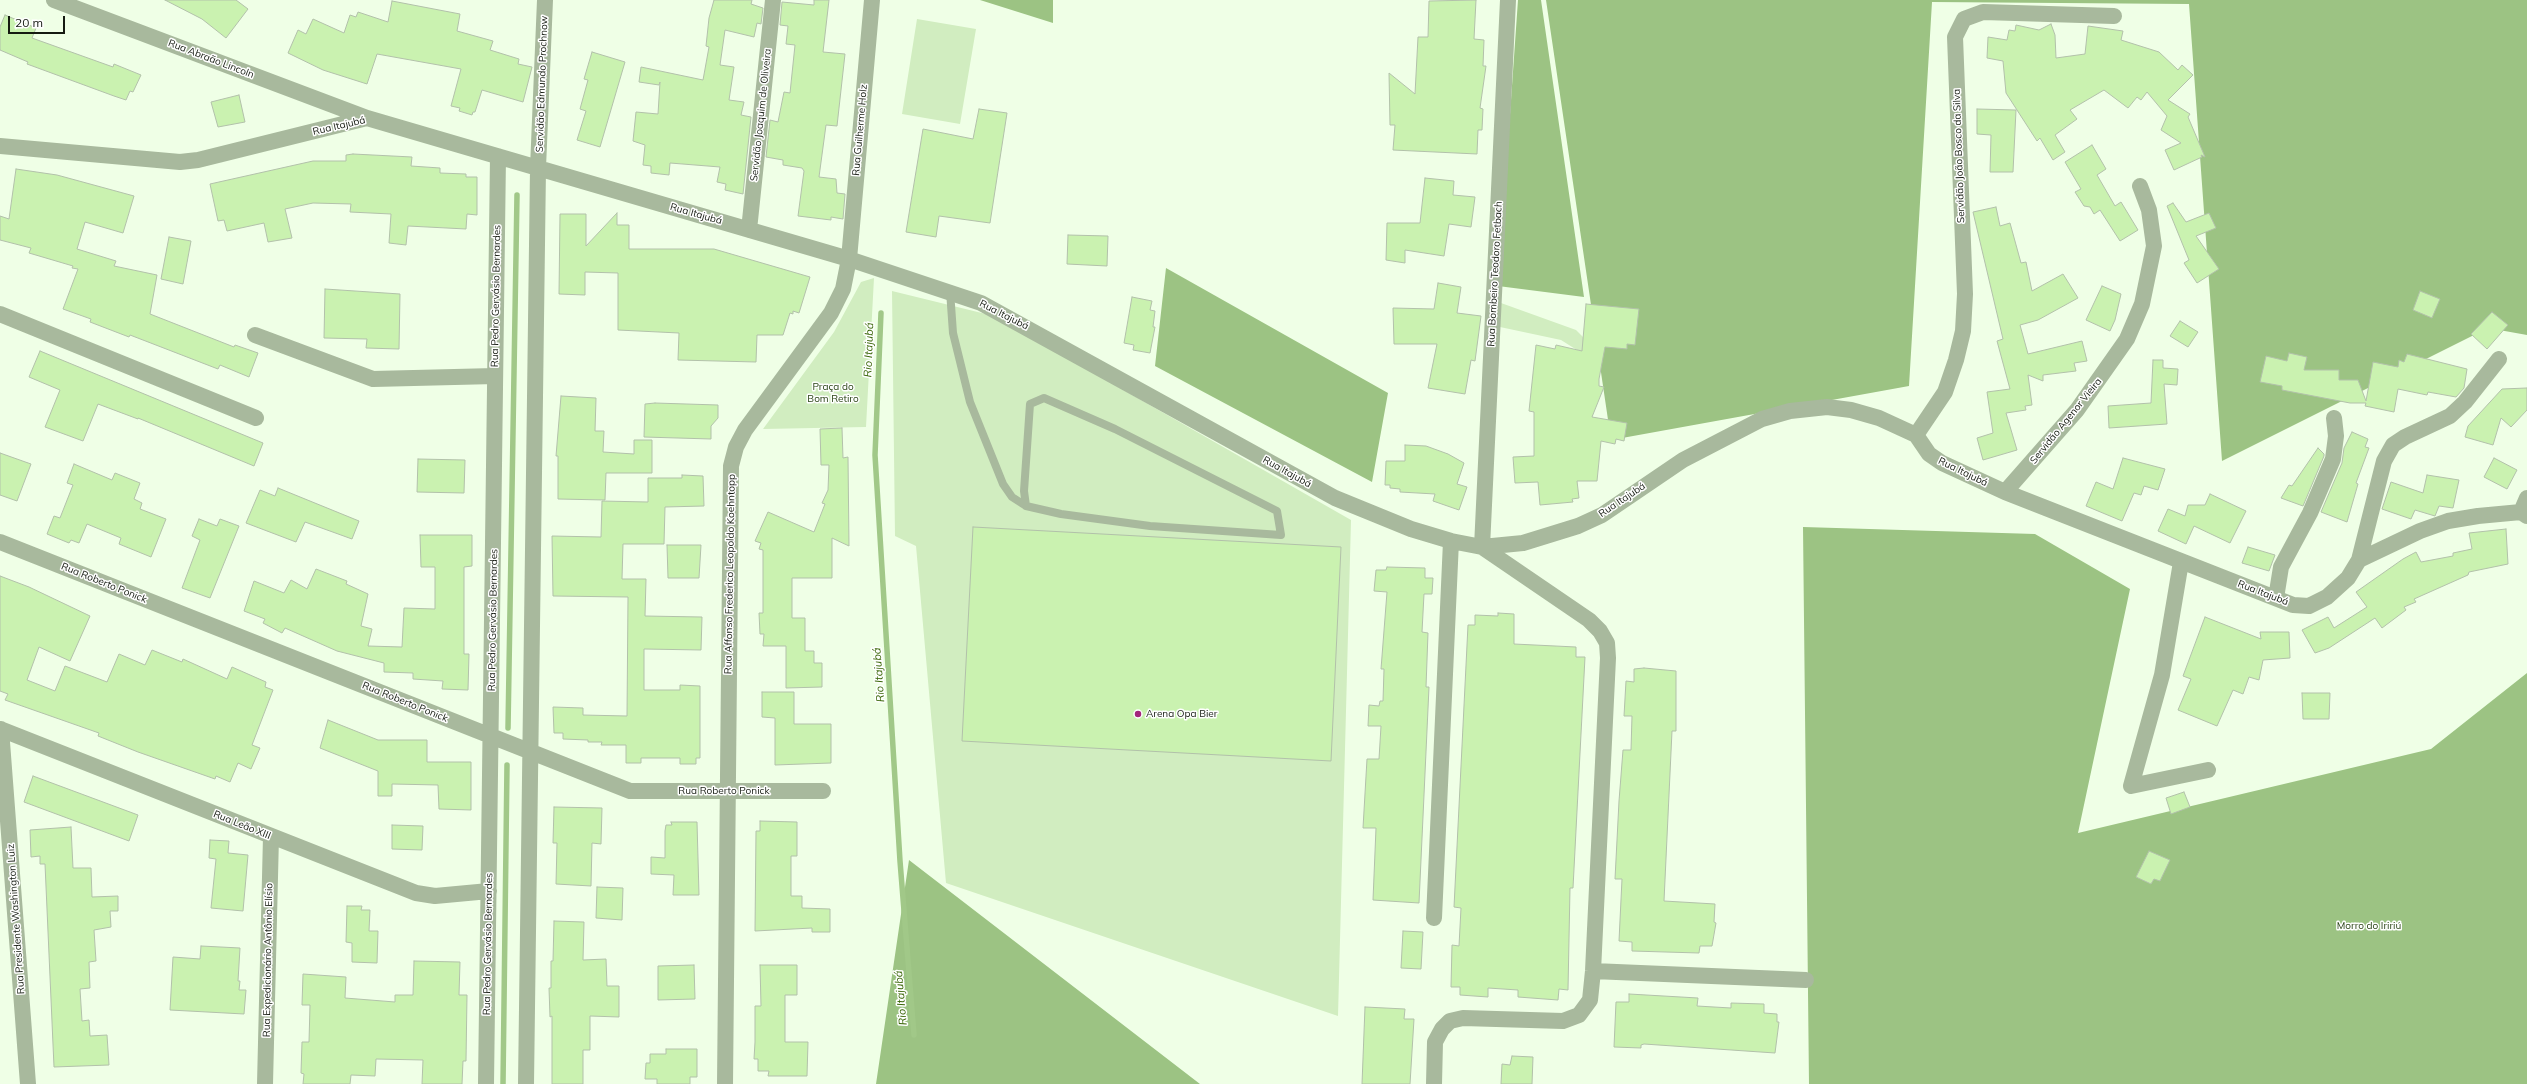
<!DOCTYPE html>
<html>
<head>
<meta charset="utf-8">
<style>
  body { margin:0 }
  #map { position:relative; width:2527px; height:1084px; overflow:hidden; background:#efffe6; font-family:Mulish,sans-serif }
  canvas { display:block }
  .scale { position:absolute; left:8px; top:16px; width:57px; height:18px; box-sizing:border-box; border:2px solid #151a11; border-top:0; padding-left:5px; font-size:12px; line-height:14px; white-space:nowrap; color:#151a11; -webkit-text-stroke:3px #fff; paint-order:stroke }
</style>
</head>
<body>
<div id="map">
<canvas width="2527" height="1084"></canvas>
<div class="scale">20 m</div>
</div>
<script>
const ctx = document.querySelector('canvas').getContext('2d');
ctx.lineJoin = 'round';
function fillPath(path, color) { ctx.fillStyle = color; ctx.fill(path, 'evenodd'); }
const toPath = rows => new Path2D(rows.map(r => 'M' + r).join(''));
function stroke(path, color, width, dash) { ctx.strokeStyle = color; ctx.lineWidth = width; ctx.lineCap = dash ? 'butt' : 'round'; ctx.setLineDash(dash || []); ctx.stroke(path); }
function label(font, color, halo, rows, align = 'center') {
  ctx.font = font + ' Mulish,sans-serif'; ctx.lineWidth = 3; ctx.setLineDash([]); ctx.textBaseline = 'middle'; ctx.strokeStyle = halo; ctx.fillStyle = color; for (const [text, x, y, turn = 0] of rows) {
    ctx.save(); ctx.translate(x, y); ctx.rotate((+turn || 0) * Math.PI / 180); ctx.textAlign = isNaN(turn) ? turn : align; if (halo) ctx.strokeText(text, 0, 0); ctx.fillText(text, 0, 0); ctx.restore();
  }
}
const green = toPath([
  [917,19,976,29,960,124,902,114],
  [874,278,866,427,763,429,834,332,861,282],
  [892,291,994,316,1351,520,1338,1016,946,883,916,546,895,536],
  [1501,303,1576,330,1595,349,1596,362,1561,340,1500,327]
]);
const forest = toPath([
  [980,0,1053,0,1053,23],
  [1518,0,1541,0,1584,297,1498,286],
  [1546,0,2527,0,2527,335,2488,328,2222,461,2189,4,1932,2,1909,386,1611,440],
  [1166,268,1388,393,1372,482,1155,366],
  [1803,527,2035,534,2130,589,2078,833,2431,749,2527,673,2527,1084,1809,1084],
  [909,860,1200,1084,876,1084]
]);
const stream = toPath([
  [881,313,875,455,900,861,914,1035],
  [508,728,517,195],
  [503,1084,507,765]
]);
const building = toPath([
  [165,0,236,0,248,9,226,38,202,19,165,0],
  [714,0,752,0,751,4,763,8,761,24,757,23,754,37,725,30,720,65,734,67,729,100,744,102,741,115,751,117,743,194,725,190,726,184,717,182,720,167,670,163,669,175,651,173,651,166,643,165,645,145,633,141,636,112,658,114,660,82,659,85,639,82,641,67,703,80,709,47,706,46,709,18,714,0],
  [814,0,829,0,823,52,845,54,837,126,826,125,819,177,836,179,837,193,845,194,843,219,831,217,831,220,798,216,804,171,802,168,783,165,783,160,766,157,770,120,778,122,784,92,790,93,795,45,786,44,788,26,780,25,782,2,814,5,814,0],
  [1476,0,1474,39,1484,40,1483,66,1486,66,1480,108,1483,109,1482,130,1478,130,1477,154,1393,150,1395,125,1390,125,1389,73,1415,94,1418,37,1428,37,1429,1,1476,0],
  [392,1,460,14,457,31,493,41,490,50,519,59,518,64,532,67,523,102,482,90,475,112,473,112,472,115,459,111,460,108,451,106,461,69,377,54,367,84,323,70,288,53,298,30,306,34,313,19,344,33,350,15,356,17,358,12,388,22,392,1],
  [5,15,36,28,32,38,113,67,114,64,141,75,133,92,130,91,126,100,114,96,27,64,28,62,0,50,0,27,5,15],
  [2051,24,2055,35,2056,58,2085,54,2088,26,2123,31,2121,40,2159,52,2178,70,2182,65,2193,75,2168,100,2190,114,2188,117,2205,157,2201,155,2202,157,2174,170,2165,150,2181,143,2161,130,2167,116,2147,92,2141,100,2137,97,2128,108,2104,90,2070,110,2077,119,2055,135,2065,152,2053,160,2040,138,2037,141,2006,93,2003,61,1987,58,1988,37,2007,40,2009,30,2015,31,2016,25,2039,30,2051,24],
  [592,52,625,62,600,147,577,140,586,111,580,109,588,80,584,79,592,52],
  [239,95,245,122,218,127,211,102,239,95],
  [979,109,1007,113,990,223,939,216,936,237,906,232,923,129,973,139,979,109],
  [1977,109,2016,110,2013,172,1990,172,1991,135,1977,134,1977,109],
  [2092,145,2106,169,2097,175,2115,206,2121,202,2138,230,2120,241,2100,210,2094,214,2090,207,2084,206,2075,192,2081,189,2065,162,2092,145],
  [353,154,412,157,411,166,440,168,440,173,466,174,466,177,477,177,477,215,467,214,466,229,408,226,406,245,389,243,391,214,350,212,351,204,313,203,285,209,292,238,268,242,264,223,227,231,224,220,218,221,210,184,313,161,346,161,346,155,353,154],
  [16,169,57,175,134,196,123,233,85,222,77,249,116,261,114,266,157,275,150,314,234,347,235,345,258,353,249,377,220,365,218,369,130,335,129,337,90,322,91,319,63,309,78,269,72,268,73,266,29,253,31,248,0,240,0,216,9,219,16,169],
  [1425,178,1454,181,1453,195,1475,197,1471,227,1449,224,1444,256,1405,250,1405,263,1386,260,1387,223,1420,223,1425,178],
  [2173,203,2186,222,2209,213,2216,228,2196,236,2219,269,2197,283,2184,263,2189,260,2167,206,2173,203],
  [1996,207,2000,226,2010,223,2021,263,2026,262,2032,291,2063,274,2078,298,2038,320,2020,325,2028,354,2082,341,2087,361,2074,363,2076,371,2043,375,2043,381,2028,375,2032,405,2025,406,2026,410,2006,413,2017,450,1983,460,1977,438,1993,433,1987,392,2010,389,1997,341,2003,339,1973,212,1996,207],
  [617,213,617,225,629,225,629,249,714,249,810,277,799,313,793,311,793,314,790,313,783,335,757,335,756,362,678,360,679,333,618,330,618,273,585,272,585,295,559,294,560,214,586,214,586,246,617,213],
  [1068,235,1108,236,1107,266,1067,264,1068,235],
  [169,237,191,241,183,284,161,279,169,237],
  [1438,283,1461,287,1457,313,1481,316,1475,361,1471,360,1465,394,1428,388,1437,344,1394,344,1393,308,1434,309,1438,283],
  [2102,286,2121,294,2115,320,2110,331,2086,320,2102,286],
  [325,289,400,294,399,349,366,348,367,339,324,338,325,289],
  [2420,291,2440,299,2432,318,2413,310,2420,291],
  [1132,297,1152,301,1150,310,1155,311,1153,327,1155,327,1150,353,1133,350,1134,345,1124,343,1132,297],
  [1586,304,1639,309,1635,345,1627,344,1627,349,1605,347,1599,379,1599,386,1604,387,1592,417,1627,423,1624,441,1616,439,1615,444,1601,441,1597,481,1577,481,1579,498,1572,499,1573,502,1540,505,1538,482,1515,483,1513,457,1534,456,1534,412,1529,411,1536,345,1555,349,1556,345,1582,351,1586,304],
  [2492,312,2508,325,2487,349,2471,334,2492,312],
  [2180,321,2198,332,2188,347,2170,336,2180,321],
  [40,351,263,443,254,466,138,418,138,419,98,404,83,441,45,427,60,390,29,377,40,351],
  [2289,353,2307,357,2304,370,2339,370,2339,380,2358,380,2366,401,2373,362,2398,367,2399,360,2404,362,2407,354,2467,369,2464,388,2456,397,2428,392,2427,395,2398,389,2394,412,2365,406,2366,403,2350,403,2282,390,2282,386,2260,382,2266,356,2287,361,2289,353],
  [2153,360,2163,360,2163,368,2178,369,2177,385,2164,384,2167,424,2109,428,2108,406,2151,403,2153,360],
  [2527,388,2527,410,2511,427,2501,418,2493,445,2465,437,2468,426,2502,389,2527,388],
  [561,396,596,398,595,431,604,431,603,452,634,454,634,440,652,440,652,473,606,473,605,500,558,499,558,456,556,456,561,396],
  [655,403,718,405,718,418,711,426,711,439,644,437,645,404,655,403],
  [842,428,843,458,848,457,849,546,832,538,832,578,792,578,792,618,805,618,805,651,814,651,814,663,822,663,822,687,786,688,786,646,763,646,764,634,760,634,759,613,763,613,763,550,759,549,761,543,755,541,768,512,814,532,825,504,822,503,828,490,829,465,821,465,820,429,842,428],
  [2352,432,2368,439,2365,447,2369,448,2356,483,2358,484,2347,522,2321,512,2342,463,2344,448,2352,432],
  [1405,445,1426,446,1448,454,1464,463,1457,484,1467,487,1459,510,1433,501,1435,494,1400,492,1400,489,1390,488,1390,485,1385,485,1386,461,1405,461,1405,445],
  [2318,448,2324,454,2324,456,2303,506,2281,498,2289,485,2292,486,2318,448],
  [0,453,31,464,17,501,0,495,0,453],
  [2123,458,2165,469,2158,490,2144,486,2141,495,2134,493,2122,521,2086,506,2096,482,2113,489,2123,458],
  [2494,458,2517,470,2507,489,2484,477,2494,458],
  [418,459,465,460,464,493,417,492,418,459],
  [74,464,112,480,115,473,140,483,134,499,142,503,140,509,166,519,151,557,119,544,121,538,87,524,79,543,71,540,69,543,47,534,54,516,60,518,73,485,67,483,74,464],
  [682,475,703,476,704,506,665,507,664,544,623,544,622,579,646,579,645,616,702,617,701,650,644,649,644,690,680,690,680,685,700,686,700,758,696,758,696,764,680,764,680,758,641,758,641,763,626,763,626,745,601,745,602,742,588,742,588,740,563,739,563,733,554,733,553,707,583,708,583,715,627,716,628,597,553,596,552,536,601,537,602,501,648,502,648,478,682,478,682,475],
  [2427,475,2459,480,2453,508,2439,506,2435,516,2415,510,2411,519,2382,509,2391,482,2423,493,2427,475],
  [278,488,359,521,352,539,305,522,296,542,246,523,260,490,275,496,278,488],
  [2210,494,2246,511,2230,543,2194,526,2186,544,2158,531,2168,509,2185,516,2188,505,2205,505,2210,494],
  [199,519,217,526,220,519,239,526,210,598,182,588,200,540,192,536,199,519],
  [973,527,1341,547,1331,761,962,741,973,527],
  [2506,529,2508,564,2469,572,2468,575,2414,599,2416,602,2404,607,2406,610,2382,628,2375,618,2329,648,2315,653,2302,630,2328,617,2334,628,2367,607,2356,592,2403,559,2416,552,2421,562,2453,556,2453,553,2472,549,2469,533,2506,529],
  [420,535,472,535,472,566,464,567,464,654,469,654,468,690,442,689,443,681,413,679,413,673,384,672,384,663,337,651,285,628,282,633,263,623,265,619,244,611,254,581,284,593,291,580,307,589,316,569,347,581,346,584,368,594,361,626,372,629,368,646,402,647,404,608,435,609,435,567,421,567,420,535],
  [667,545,701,545,699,578,668,578,667,545],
  [2248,547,2275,555,2269,571,2242,563,2248,547],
  [1387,567,1425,568,1425,578,1433,578,1432,594,1424,594,1422,632,1428,633,1426,687,1429,687,1419,903,1373,900,1376,828,1363,828,1367,759,1379,759,1381,726,1368,726,1369,705,1379,706,1380,701,1383,701,1384,669,1381,669,1387,592,1374,591,1376,570,1386,570,1387,567],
  [0,576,29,587,90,616,70,661,39,647,27,680,55,691,65,666,107,682,119,654,145,665,152,650,182,662,183,659,227,679,232,667,266,682,265,687,273,690,252,745,260,748,251,769,238,763,230,782,216,776,215,779,138,752,98,736,99,733,5,700,8,694,0,691,0,576],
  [1498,613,1514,614,1514,644,1576,647,1576,657,1585,657,1573,888,1570,888,1568,990,1559,989,1558,1000,1518,997,1518,990,1488,988,1488,997,1460,995,1460,987,1451,987,1452,945,1459,946,1461,908,1454,907,1468,625,1475,625,1475,615,1498,616,1498,613],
  [2205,617,2261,639,2260,632,2289,632,2290,658,2263,660,2259,680,2249,677,2243,694,2233,690,2217,726,2178,710,2191,679,2183,676,2205,617],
  [1644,668,1676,671,1676,731,1672,731,1664,901,1715,904,1714,922,1716,923,1712,946,1700,946,1699,953,1632,951,1632,942,1619,941,1622,879,1615,879,1619,801,1623,750,1631,750,1632,716,1624,716,1626,681,1634,682,1634,669,1644,668],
  [762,692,794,692,794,724,831,724,831,763,775,765,775,718,762,717,762,692],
  [2302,693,2330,693,2329,719,2303,719,2302,693],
  [328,720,378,740,427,740,427,762,471,762,471,810,439,809,438,785,392,784,392,796,378,796,378,771,320,748,328,720],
  [33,776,138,815,129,841,24,802,33,776],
  [2184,792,2190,807,2171,814,2166,798,2184,792],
  [554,807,602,808,601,844,592,843,591,886,556,884,557,843,553,843,554,807],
  [760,821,797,822,797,856,791,856,791,896,802,896,802,908,830,909,830,932,812,932,812,928,755,931,756,831,760,831,760,821],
  [671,822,697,822,699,895,673,895,674,875,651,874,651,857,665,858,665,831,666,825,672,825,671,822],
  [392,825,423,826,422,850,392,849,392,825],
  [71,827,73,868,91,868,92,897,118,896,118,911,110,911,111,927,94,930,96,961,89,962,90,988,80,989,82,1021,89,1020,90,1036,107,1035,109,1065,54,1067,45,864,40,864,40,856,31,857,30,830,71,827],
  [210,840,229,841,228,853,248,855,243,911,211,908,216,859,209,858,210,840],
  [2149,851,2170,860,2160,881,2154,879,2151,884,2136,877,2149,851],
  [597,887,623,888,622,920,596,918,597,887],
  [347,906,362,906,361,910,370,910,369,931,378,931,377,963,352,962,352,943,346,942,347,906],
  [554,921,584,922,583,960,606,959,607,986,619,986,619,1017,590,1016,590,1050,583,1050,583,1084,552,1084,552,1016,550,1017,549,988,551,988,551,961,553,961,554,921],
  [1403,931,1423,932,1421,969,1401,968,1403,931],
  [201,946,240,948,238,981,240,981,239,990,246,990,244,1014,170,1010,173,957,200,959,201,946],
  [414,961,460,962,459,995,467,995,466,1061,463,1061,462,1084,422,1084,423,1060,376,1059,375,1076,351,1075,350,1084,303,1084,304,1074,301,1073,302,1042,309,1042,310,1005,302,1005,303,974,346,977,345,998,395,1002,395,995,413,995,414,961],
  [694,965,695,999,658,1000,658,966,694,965],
  [760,965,797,965,797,995,785,995,785,1042,808,1042,807,1076,768,1076,769,1071,758,1071,758,1059,754,1059,755,1042,755,1006,761,1006,760,965],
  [1629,994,1698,998,1697,1006,1731,1008,1731,1003,1764,1004,1764,1013,1777,1014,1777,1022,1779,1022,1775,1053,1644,1044,1641,1045,1641,1048,1614,1047,1616,1002,1629,1002,1629,994],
  [1365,1007,1405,1009,1404,1019,1414,1019,1410,1084,1362,1084,1365,1007],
  [666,1049,697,1049,697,1077,690,1077,690,1084,657,1084,657,1079,645,1079,646,1063,650,1063,650,1054,666,1054,666,1049],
  [1512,1056,1533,1057,1532,1084,1501,1084,1502,1064,1510,1065,1512,1056]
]);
const lane = toPath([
  [950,291,953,333,970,402,1003,484,1012,497,1026,506,1061,514,1150,526,1281,535,1277,511,1115,429,1044,398,1030,404,1024,491,1026,506]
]);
const street = toPath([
  [54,0,367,118],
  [0,146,180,162,198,160,367,118,849,259,981,303,1335,498,1411,529,1451,541,1482,547,1523,543,1578,526,1602,515,1683,460,1762,419,1790,411,1827,407,1851,410,1879,418,1916,435,1929,454,1942,463,2005,492,2293,605,2309,606,2327,597,2348,578,2359,560,2420,531,2448,521,2478,516,2521,512,2527,516],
  [749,230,773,0],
  [0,314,256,418],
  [255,335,373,379,495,376],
  [1916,435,1945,392,1956,360,1963,331,1965,294,1955,37,1964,19,1983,12,2114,16],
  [2005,492,2077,410,2127,339,2142,304,2154,246,2149,210,2140,186],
  [2521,512,2527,498],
  [0,542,630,791,823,791],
  [1482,547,1508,0],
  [2359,560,2384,461,2393,445,2405,437,2450,416,2465,402,2499,359],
  [2181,562,2162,675,2131,786,2208,770],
  [2276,598,2281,567,2310,513,2333,459,2336,436,2334,418],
  [0,729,416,893,435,896,489,891],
  [1,729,28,1084],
  [1434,918,1451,541],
  [1593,971,1806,980],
  [265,1084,271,836],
  [486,1084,498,156],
  [526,1084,538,168,545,0],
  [725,1084,731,466,736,447,745,430,831,313,843,289,849,259,872,0],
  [1434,1084,1435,1042,1442,1029,1450,1021,1463,1018,1563,1021,1579,1015,1590,1000,1593,971,1608,658,1607,643,1600,631,1589,620,1482,547]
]);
const markers = [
  [1138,714,4,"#a2267b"]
];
const streetNames = [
  ["Rua Abraão Lincoln",211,59,21],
  ["Servidão Edmundo Prochnow",542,84,-88],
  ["Servidão Joaquim de Oliveira",761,115,-84],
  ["Rua Itajubá",339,126,-13],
  ["Rua Guilherme Holz",860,130,-85],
  ["Servidão João Bosco da Silva",1959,156,-92],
  ["Rua Itajubá",696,214,16],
  ["Rua Bombeiro Teodoro Fetbach",1495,274,-87],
  ["Rua Pedro Gervásio Bernardes",496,296,-89],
  ["Rua Itajubá",1004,315,27],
  ["Servidão Agenor Vieira",2066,421,-51],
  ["Rua Itajubá",1287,472,29],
  ["Rua Itajubá",1963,472,26],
  ["Rua Itajubá",1622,500,-34],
  ["Rua Affonso Frederico Leopoldo Koehntopp",730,574,-89],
  ["Rua Roberto Ponick",104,583,22],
  ["Rua Itajubá",2263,593,21],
  ["Rua Pedro Gervásio Bernardes",493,620,-89],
  ["Rua Roberto Ponick",405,702,22],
  ["Rua Roberto Ponick",724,791],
  ["Rua Leão XIII",242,825,22],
  ["Rua Presidente Washington Luiz",16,919,-94],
  ["Rua Pedro Gervásio Bernardes",488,944,-89],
  ["Rua Expedicionário Antônio Elísio",268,960,-89]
];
const parkNames = [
  ["Praça do",833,387],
  ["Bom Retiro",833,399],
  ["Morro do Iririú",2369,926]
];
const poiNames = [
  ["Arena Opa Bier",1146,714]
];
const waterNames = [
  ["Rio Itajubá",869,350,-88],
  ["Rio Itajubá",879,675,-94],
  ["Rio Itajubá",901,998,-95]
];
fillPath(green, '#d1edc0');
fillPath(forest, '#9cc383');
stroke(stream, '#a1c888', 5.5);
fillPath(building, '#caf2b0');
stroke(building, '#b2c1aa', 1);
stroke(lane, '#a8b99d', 8);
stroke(street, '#a8b99d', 16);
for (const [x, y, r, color] of markers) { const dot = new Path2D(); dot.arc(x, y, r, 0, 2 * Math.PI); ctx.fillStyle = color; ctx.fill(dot); stroke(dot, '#fff', 1.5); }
label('10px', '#151a11', '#fff', streetNames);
label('10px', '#264012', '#fff', parkNames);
label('10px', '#151a11', '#fff', poiNames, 'left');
label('italic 11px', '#376404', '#fff', waterNames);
</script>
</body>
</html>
